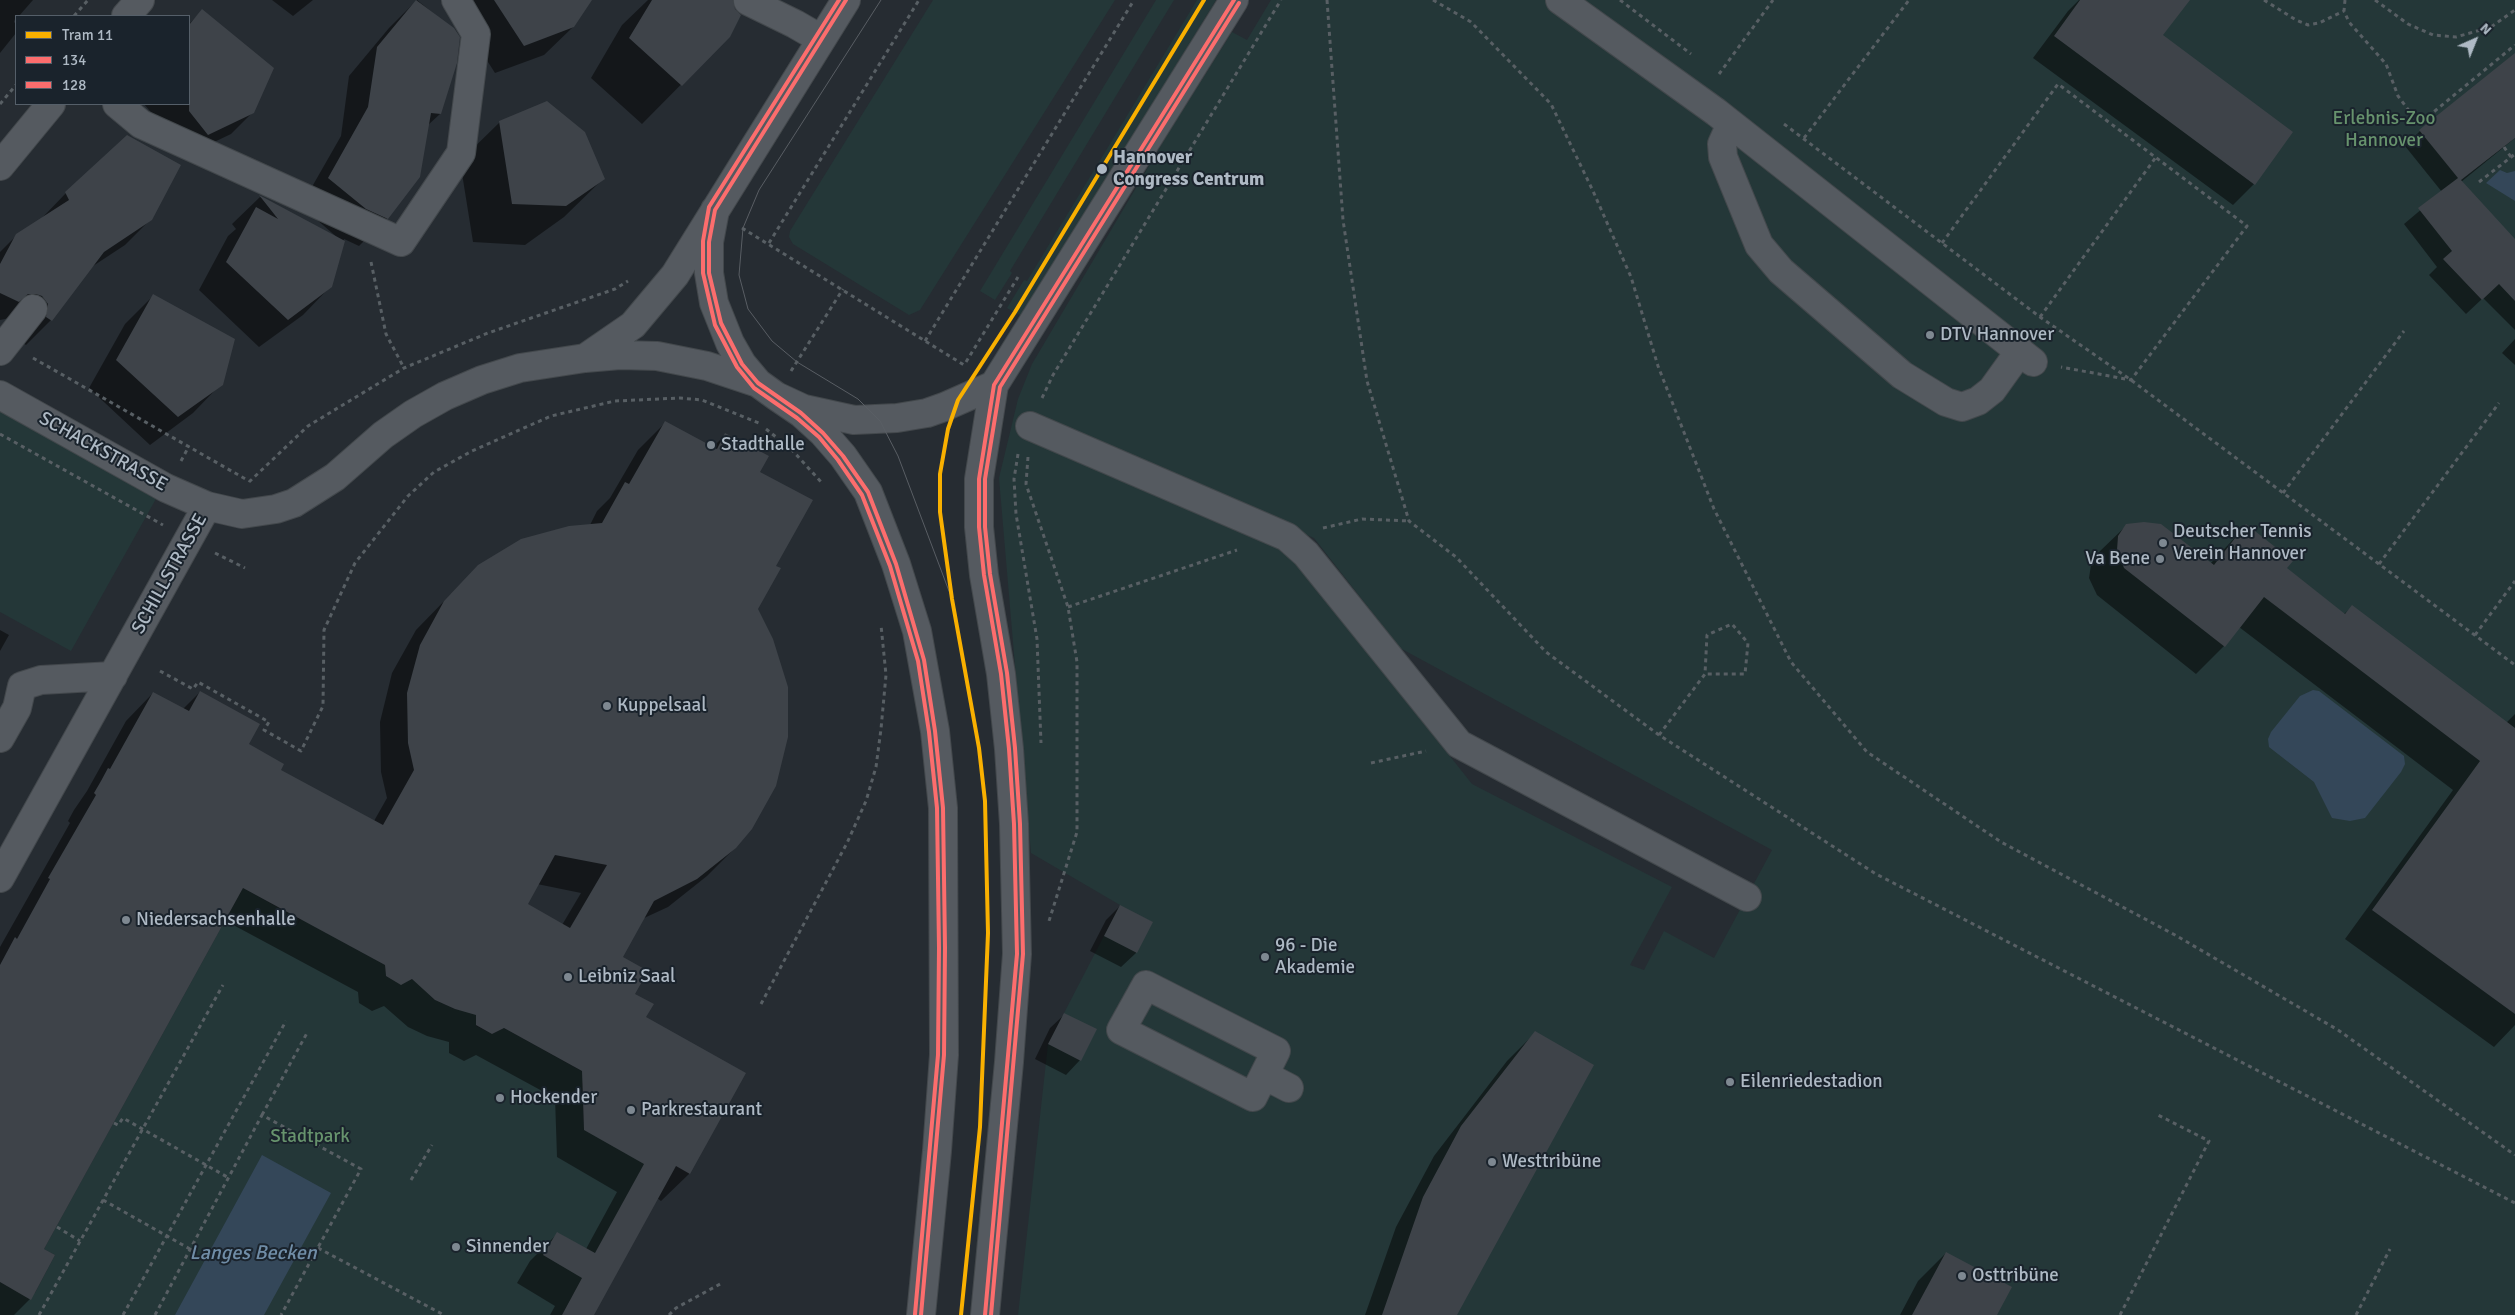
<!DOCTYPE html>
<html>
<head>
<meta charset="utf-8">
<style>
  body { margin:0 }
  #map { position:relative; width:2515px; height:1315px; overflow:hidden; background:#262c32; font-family:Signika,sans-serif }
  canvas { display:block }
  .legend { position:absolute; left:15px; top:15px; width:175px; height:90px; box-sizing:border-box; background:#1a232c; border:1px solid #555f69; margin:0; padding:6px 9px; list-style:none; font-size:15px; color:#aeb9c4 }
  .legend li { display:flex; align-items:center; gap:10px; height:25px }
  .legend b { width:25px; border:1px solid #555f69 }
  .north { position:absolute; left:2450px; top:15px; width:50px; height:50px; -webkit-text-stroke:4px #1a232c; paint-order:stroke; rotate:44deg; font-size:14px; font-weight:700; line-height:20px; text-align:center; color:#aeb9c4 }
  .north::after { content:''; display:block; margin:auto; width:18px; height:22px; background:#aeb9c4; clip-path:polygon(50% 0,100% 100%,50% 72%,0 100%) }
</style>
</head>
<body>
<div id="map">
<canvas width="2515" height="1315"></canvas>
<ul class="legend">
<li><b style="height:6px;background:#f9b000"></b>Tram 11</li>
<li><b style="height:6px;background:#fc6d6d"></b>134</li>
<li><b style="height:6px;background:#fc6d6d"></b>128</li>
</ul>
<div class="north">N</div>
</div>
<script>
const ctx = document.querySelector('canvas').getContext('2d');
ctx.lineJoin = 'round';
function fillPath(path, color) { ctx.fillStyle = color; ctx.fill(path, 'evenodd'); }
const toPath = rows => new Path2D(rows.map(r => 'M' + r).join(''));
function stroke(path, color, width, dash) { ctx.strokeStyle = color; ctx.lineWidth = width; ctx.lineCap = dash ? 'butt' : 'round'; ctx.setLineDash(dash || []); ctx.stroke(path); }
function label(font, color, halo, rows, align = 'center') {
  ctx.font = font + ' Signika,sans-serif'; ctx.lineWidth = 4; ctx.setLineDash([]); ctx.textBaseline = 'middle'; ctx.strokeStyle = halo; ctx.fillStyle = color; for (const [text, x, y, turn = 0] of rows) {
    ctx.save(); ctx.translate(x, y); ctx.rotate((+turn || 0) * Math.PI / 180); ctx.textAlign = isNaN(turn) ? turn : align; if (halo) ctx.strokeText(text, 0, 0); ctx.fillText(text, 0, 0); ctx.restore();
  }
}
const green = toPath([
  [933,0,1115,0,920,310,909,315,793,244,789,237,790,231],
  [1156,0,1174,0,1010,271,1012,273,995,300,980,291],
  [1197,0,1216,0,1023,317,1007,308,1024,280,1027,281],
  [1271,0,2515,0,2515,1315,1018,1315,1048,1044,1120,905,1031,853,999,478,1018,399,1032,364,1169,132,1232,32,1247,40],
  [1053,426,1314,538,1400,648,1772,850,1714,958,1664,931,1644,970,1630,965,1672,887,1472,784,1299,566,1279,547],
  [0,409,157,497,71,651,0,612],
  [243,888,299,919,297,925,301,919,385,965,386,976,400,984,413,979,435,1000,455,1009,476,1013,476,1026,492,1034,504,1028,587,1074,582,1082,584,1130,651,1152,562,1315,0,1315,0,1282,14,1290,35,1293,55,1255,44,1249]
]);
const water = toPath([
  [2500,170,2507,173,2515,171,2515,201,2486,183],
  [2313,690,2319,691,2404,756,2405,764,2401,772,2365,818,2350,821,2332,818,2314,782,2269,747,2268,739,2271,732,2300,696],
  [262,1155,331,1193,264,1315,175,1315]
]);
const shadow = toPath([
  [0,0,33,0,19,16,16,16,14,22,16,24,16,33,0,53],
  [272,0,313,0,293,16],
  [417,0,453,29,440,114,427,126,387,218,359,246,344,239,331,286,303,315,259,347,199,290,228,236,236,229,232,224,260,197,339,239,301,206,341,136,349,76,389,28],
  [455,0,591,0,573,27,544,55,495,73,451,4],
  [648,0,737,0,732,5,729,36,642,124,591,78,622,25],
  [2079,0,2189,0,2162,35,2254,184,2233,205,2033,58,2068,11],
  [202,11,253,112,231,134,187,155,144,104,189,104,189,24],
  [2515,54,2515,138,2461,182,2515,241,2515,330,2483,298,2466,314,2429,275,2437,267,2404,224,2442,192,2405,146,2420,131],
  [500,122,604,178,564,217,525,245,473,242,460,161],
  [66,193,151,219,125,245,90,268,51,320,26,345,22,342,10,318,0,320,0,252,17,235,41,219],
  [153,296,221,384,193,413,150,445,89,388,125,324],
  [2515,339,2515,365,2502,353],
  [665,423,712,448,726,434,758,473,774,567,756,609,735,848,707,876,668,907,642,919,621,958,633,994,645,1018,745,1073,689,1174,661,1201,657,1198,593,1315,550,1315,555,1306,517,1283,530,1261,558,1233,586,1249,617,1192,557,1157,555,1098,476,1055,464,1061,449,1053,449,1042,427,1036,408,1027,384,1006,372,1011,359,1003,358,992,224,920,43,1250,30,1299,14,1315,0,1315,0,947,70,823,68,821,74,810,87,791,126,721,153,693,183,709,200,692,247,745,279,770,374,821,387,798,381,772,380,722,392,673,416,630,451,594,590,525,597,511,610,498,638,450],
  [537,884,581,893,562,925,526,905],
  [2127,525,2210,564,2246,526,2286,568,2344,614,2352,607,2506,723,2515,714,2515,1025,2494,1047,2345,939,2453,790,2239,627,2224,646,2196,674,2097,595,2089,578,2091,565,2098,553],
  [0,630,9,635,0,651],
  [1120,906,1152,922,1136,953,1121,967,1090,951,1106,920],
  [1065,1014,1080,1060,1066,1075,1035,1059,1050,1028],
  [1535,1033,1455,1315,1365,1315,1396,1227,1434,1156,1507,1061],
  [1946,1253,1996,1315,1900,1315,1918,1281]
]);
const building = toPath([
  [416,0,454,28,460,37,457,63,441,114,431,113,420,177,388,219,366,209,328,178,368,107,377,47],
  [494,0,592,0,574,27,524,46],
  [652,0,733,0,735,9,741,15,730,37,682,86,629,38],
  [2080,0,2190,0,2163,35,2293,132,2255,185,2054,36],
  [202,9,274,68,254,113,208,135,189,111,189,25],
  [2515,53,2515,138,2461,180,2515,239,2515,301,2499,284,2482,300,2443,259,2452,251,2418,208,2458,178,2419,130],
  [547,101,585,132,605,179,566,206,512,204,499,121],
  [127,135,181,165,152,220,104,252,52,321,46,317,48,304,42,296,36,294,28,294,19,302,0,293,0,264,16,234,69,200,65,192],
  [259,195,345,241,332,287,288,320,226,262,256,207,278,219],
  [153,294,235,339,223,385,178,417,116,360],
  [665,421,717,449,725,433,769,456,760,472,813,500,776,566,781,568,758,609,773,639,788,687,788,737,776,786,752,829,736,848,697,879,654,901,623,957,648,971,635,994,654,1004,646,1017,746,1073,690,1174,676,1166,594,1315,562,1315,582,1278,543,1255,557,1232,595,1253,644,1164,584,1130,582,1071,504,1028,492,1034,476,1025,476,1015,455,1009,435,1000,412,979,401,985,386,976,385,965,243,888,44,1249,55,1255,31,1300,0,1282,0,965,15,937,17,939,50,879,48,878,96,795,94,793,101,781,108,768,110,769,153,692,189,711,200,691,260,724,249,744,284,764,281,770,383,825,414,770,408,743,407,693,420,645,444,601,478,565,521,539,569,526,602,523,625,482,629,484],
  [555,855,607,865,570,928,528,904],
  [2144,522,2161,524,2214,565,2246,524,2293,561,2287,568,2345,614,2352,605,2515,728,2515,1014,2372,910,2480,761,2264,597,2225,647,2124,568,2117,550,2118,536,2126,524],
  [1120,905,1153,922,1137,953,1104,936],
  [1064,1013,1097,1029,1081,1061,1048,1044],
  [1535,1031,1594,1065,1457,1315,1382,1315,1423,1197,1461,1126],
  [1946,1252,2012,1287,1997,1315,1912,1315]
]);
const path = toPath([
  [1327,0,1343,220,1367,381,1409,521,1456,557,1546,652,1659,735,1876,874,2515,1203],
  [1433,0,1471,22,1551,104,1593,191,1631,277,1658,366,1714,509,1791,662,1867,752,2001,842,2175,935,2338,1030,2515,1155],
  [1620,0,1691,54],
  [2264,0,2296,20,2308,25,2319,23,2344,11],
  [2345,0,2344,11,2349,22,2386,64,2398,96,2419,124,2515,45],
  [2375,0,2408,24,2433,35,2456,37,2491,27,2515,10],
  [74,16,88,0],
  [1719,74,1773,0],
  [0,104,16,85],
  [1784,124,2040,317,2131,380,2515,665],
  [1804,138,1909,0],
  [2504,147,2511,157],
  [2479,182,2515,154],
  [742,228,964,365],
  [769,243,919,0],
  [1942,243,2058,84,2247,226,2131,380,2061,367],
  [371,262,386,334,404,368],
  [2040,317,2156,157],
  [925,341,1134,0],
  [33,358,249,481],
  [966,362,1018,277],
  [791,371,843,289],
  [1042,398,1053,375,1281,0],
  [766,429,792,450,822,483],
  [0,434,163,525],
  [1018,454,1014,479,1016,514,1037,639,1041,743],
  [1028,457,1026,484,1068,607,1077,662,1077,832,1049,921],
  [181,461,189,446],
  [249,482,308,426,404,368,488,333,615,289,628,281],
  [2283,493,2404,331],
  [1323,528,1362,519,1409,521],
  [215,553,245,568],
  [2379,564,2499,403],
  [1068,607,1237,550],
  [2475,635,2515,581],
  [160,671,193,689,198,682,269,722,264,730,301,751,323,706,324,630,355,563,408,496,434,472,472,451,551,416,615,401,680,398,702,400,759,423],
  [1659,735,1705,674,1707,635,1732,624,1748,643,1745,674,1705,674],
  [1371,763,1426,751],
  [761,1004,847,843,866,801,876,767,881,729,886,675,881,625],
  [262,1115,307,1033],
  [114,1123,118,1125,123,1118,229,1178],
  [411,1180,432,1145],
  [103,1200,190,1249],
  [57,1227,80,1241],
  [318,1248,444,1315],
  [39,1315,223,985],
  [123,1315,286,1021],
  [155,1315,262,1115,361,1169,281,1315],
  [669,1315,676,1308,722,1283],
  [2120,1315,2209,1141,2156,1114],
  [2356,1315,2390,1249]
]);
const minor = toPath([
  [1560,0,1716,112,2033,362],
  [748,1,795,24,821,39],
  [126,16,140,0],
  [117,104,141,124,401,242,461,153,476,34,456,0],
  [1731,124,1722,144,1723,157,1759,245,1781,271,1902,375,1946,402,1962,407,1978,401,1992,390,2020,351],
  [0,166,51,104],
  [715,210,709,242,709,273,714,303,730,343,742,364,758,383,776,396,804,409,854,420,897,418,927,413,944,407,994,385,1234,0],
  [0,351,33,309],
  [588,356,633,325,675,275,846,0],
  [0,395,166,488,207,506,242,514,276,509,294,503,335,477,383,435,413,414,445,396,482,380,520,368,585,358,620,355,657,356,707,366,758,383],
  [776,396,801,413,823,433,843,456,868,492,896,564,917,631,935,731,943,808,944,1055,937,1151,921,1315],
  [1030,426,1287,537,1306,554,1459,744,1747,897],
  [0,738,17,708,22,686,41,680,113,676],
  [0,878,207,506],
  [1146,985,1276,1051,1253,1097,1121,1030,1146,985],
  [1264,1075,1289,1088],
  [985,1315,1009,1062,1017,954,1014,824,1009,749,1001,674,984,575,979,527,979,479,994,385]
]);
const tram = toPath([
  [881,0,759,190,743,228,739,275,748,309,772,341,797,362,858,399,880,421,898,456,952,599]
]);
const bus1 = toPath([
  [846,0,715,210,709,242,709,273,721,323,742,364,758,383,801,413,823,433,843,456,868,492,896,564,924,660,935,731,943,808,945,948,944,1055,921,1315],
  [985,1315,1017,954,1014,824,1009,749,1001,674,984,575,979,527,979,479,994,385,1234,0]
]);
const bus2 = toPath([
  [839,0,709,207,703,241,703,273,715,325,737,367,754,388,797,418,819,437,838,460,862,495,890,566,918,661,929,732,937,808,939,948,938,1055,915,1314],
  [991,1315,1023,954,1020,824,1015,748,1007,673,990,574,985,527,985,479,1000,387,1239,3]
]);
const tram1 = toPath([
  [961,1315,980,1127,988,933,985,801,979,748,952,599,940,512,940,474,948,429,958,400,1015,312,1204,0]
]);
const markers = [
  [1102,169,6,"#aeb9c4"],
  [1930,335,5,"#7e8891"],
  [711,445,5,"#7e8891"],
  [2163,543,5,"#7e8891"],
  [2160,559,5,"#7e8891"],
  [607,706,5,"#7e8891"],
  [126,920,5,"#7e8891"],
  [1265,957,5,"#7e8891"],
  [568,977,5,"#7e8891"],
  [1730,1082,5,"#7e8891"],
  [500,1098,5,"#7e8891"],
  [631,1110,5,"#7e8891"],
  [1492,1162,5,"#7e8891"],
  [456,1247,5,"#7e8891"],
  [1962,1276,5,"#7e8891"]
];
const parkNames = [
  ["Erlebnis-Zoo",2384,119],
  ["Hannover",2384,141],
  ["Stadtpark",310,1137]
];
const stopNames = [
  ["Hannover",1113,158],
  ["Congress Centrum",1113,180]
];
const poiNames = [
  ["DTV Hannover",1940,335],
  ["Stadthalle",721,445],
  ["Deutscher Tennis",2173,532],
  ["Verein Hannover",2173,554],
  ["Va Bene",2150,559,"right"],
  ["Kuppelsaal",617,706],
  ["Niedersachsenhalle",136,920],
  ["96 - Die",1275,946],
  ["Akademie",1275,968],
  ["Leibniz Saal",578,977],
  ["Eilenriedestadion",1740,1082],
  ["Hockender",510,1098],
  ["Parkrestaurant",641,1110],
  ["Westtribüne",1502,1162],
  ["Sinnender",466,1247],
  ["Osttribüne",1972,1276]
];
const streetNames = [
  ["SCHACKSTRASSE",103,452,29],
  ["SCHILLSTRASSE",170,574,-61]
];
const waterNames = [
  ["Langes Becken",253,1254]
];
fillPath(green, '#243738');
fillPath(water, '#344759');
fillPath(shadow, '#0007');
fillPath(building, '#3e4349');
stroke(minor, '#43484c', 30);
stroke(path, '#585f64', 3, [4, 4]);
stroke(minor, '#555a60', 28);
stroke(tram, '#595e64', 1);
stroke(bus1, '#fc6d6d', 4);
stroke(bus2, '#fc6d6d', 4);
stroke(tram1, '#f9b000', 4);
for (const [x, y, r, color] of markers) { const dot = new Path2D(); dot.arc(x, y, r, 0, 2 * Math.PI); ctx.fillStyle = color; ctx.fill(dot); stroke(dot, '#1a232c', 2); }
label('19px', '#67936d', '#1a232c', parkNames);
label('bold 19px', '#aeb9c4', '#1a232c', stopNames, 'left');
label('19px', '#aeb9c4', '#1a232c', poiNames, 'left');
label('19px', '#aeb9c4', '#1a232c', streetNames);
label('italic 20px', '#708da7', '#1a232c', waterNames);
</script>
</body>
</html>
